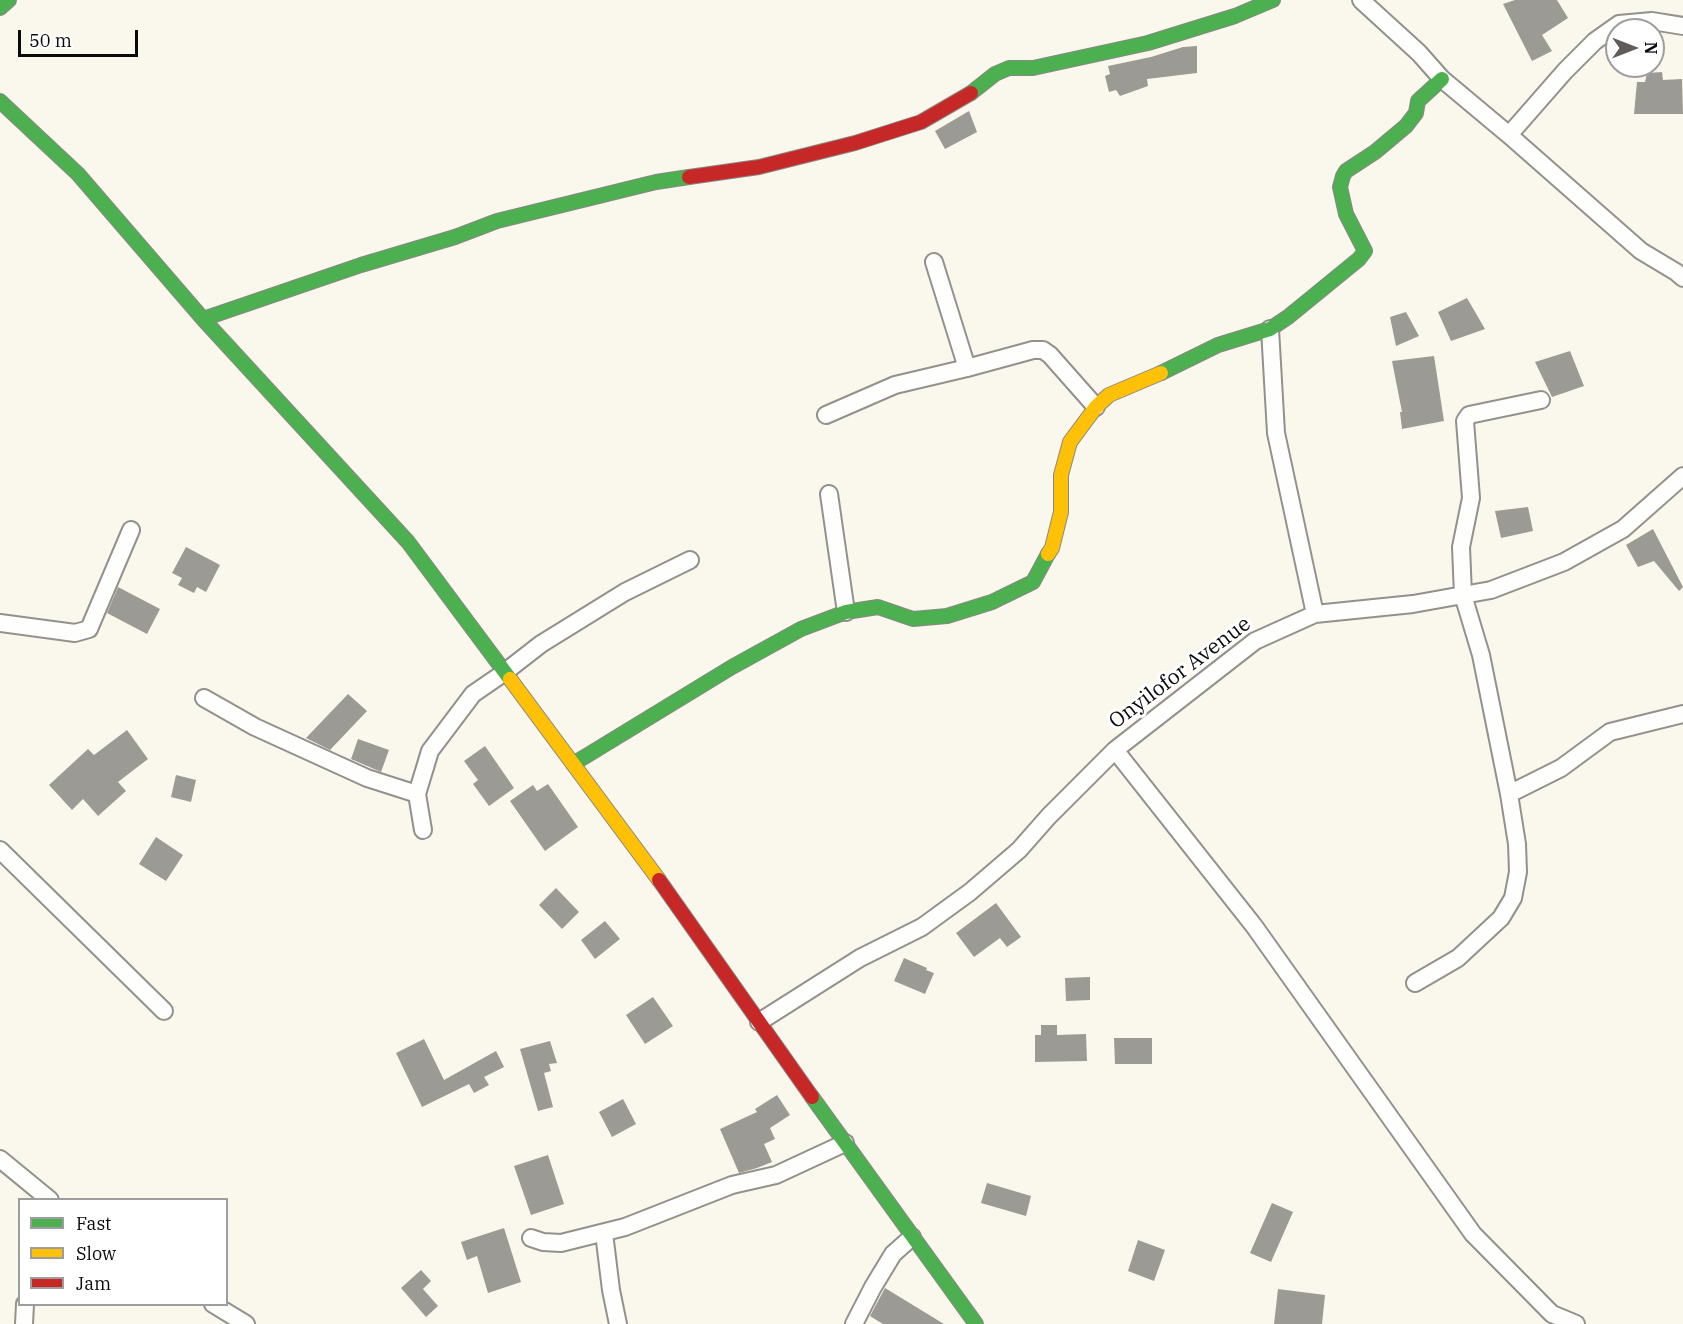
<!DOCTYPE html>
<html>
<head>
<meta charset="utf-8">
<style>
  body { margin:0 }
  #map { position:relative; width:1683px; height:1324px; overflow:hidden; background:#faf8ed; font-family:"IBM Plex Serif",serif }
  canvas { display:block }
  .legend { position:absolute; left:18px; top:1198px; width:210px; height:108px; box-sizing:border-box; background:#fff; border:2px solid #9d9d9d; margin:0; padding:8px 10px; list-style:none; font-size:18px; color:#0a0a0a }
  .legend li { display:flex; align-items:center; gap:12px; height:30px }
  .legend b { width:30px; border:2px solid #9d9d9d }
  .north { position:absolute; left:1605px; top:18px; width:60px; height:60px; box-sizing:border-box; background:#fff; border:2px solid #9d9d9d; border-radius:50%; rotate:90deg; font-size:16px; font-weight:700; line-height:24px; text-align:center; color:#0a0a0a }
  .north::after { content:''; display:block; margin:auto; width:21px; height:27px; background:#5e5d59; clip-path:polygon(50% 0,100% 100%,50% 72%,0 100%) }
  .scale { position:absolute; left:18px; top:30px; width:120px; height:27px; box-sizing:border-box; border:3px solid #0a0a0a; border-top:0; padding-left:8px; font-size:18px; line-height:21px; white-space:nowrap; color:#0a0a0a; -webkit-text-stroke:4px #fff; paint-order:stroke }
</style>
</head>
<body>
<div id="map">
<canvas width="1683" height="1324"></canvas>
<ul class="legend">
<li><b style="height:8px;background:#4caf50"></b>Fast</li>
<li><b style="height:8px;background:#ffc107"></b>Slow</li>
<li><b style="height:8px;background:#c62828"></b>Jam</li>
</ul>
<div class="north">N</div>
<div class="scale">50 m</div>
</div>
<script>
const ctx = document.querySelector('canvas').getContext('2d');
ctx.lineJoin = 'round';
function fillPath(path, color) { ctx.fillStyle = color; ctx.fill(path, 'evenodd'); }
const toPath = rows => new Path2D(rows.map(r => 'M' + r).join(''));
function stroke(path, color, width, dash) { ctx.strokeStyle = color; ctx.lineWidth = width; ctx.lineCap = dash ? 'butt' : 'round'; ctx.setLineDash(dash || []); ctx.stroke(path); }
function label(font, color, halo, rows, align = 'center') {
  ctx.font = font + ' "IBM Plex Serif",serif'; ctx.lineWidth = 6; ctx.setLineDash([]); ctx.textBaseline = 'middle'; ctx.strokeStyle = halo; ctx.fillStyle = color; for (const [text, x, y, turn = 0] of rows) {
    ctx.save(); ctx.translate(x, y); ctx.rotate((+turn || 0) * Math.PI / 180); ctx.textAlign = isNaN(turn) ? turn : align; if (halo) ctx.strokeText(text, 0, 0); ctx.fillText(text, 0, 0); ctx.restore();
  }
}
const building = toPath([
  [1515,0,1557,0,1568,18,1542,35,1552,51,1532,61,1503,4],
  [1197,46,1197,73,1147,79,1148,86,1120,96,1116,90,1109,92,1105,76,1110,74,1108,66,1151,57,1183,47],
  [1662,72,1663,80,1682,79,1683,114,1634,114,1637,82,1645,82,1647,73],
  [969,111,977,132,945,149,935,131],
  [1467,298,1485,329,1451,341,1438,312],
  [1406,312,1419,336,1396,346,1390,317],
  [1570,351,1584,386,1552,397,1535,362],
  [1434,356,1444,421,1402,429,1400,412,1402,412,1392,361],
  [1528,507,1533,531,1501,538,1495,511],
  [1653,529,1683,587,1679,591,1654,561,1638,567,1626,545],
  [186,547,220,565,206,592,197,587,194,593,178,585,182,578,172,573],
  [118,587,160,609,147,634,107,613],
  [348,694,367,711,330,750,306,738],
  [127,730,148,759,118,782,126,791,98,816,83,799,72,810,49,785,88,749,94,755],
  [358,739,389,750,381,772,351,759],
  [485,746,514,788,489,806,473,784,478,780,464,761],
  [176,775,196,780,191,802,171,797],
  [548,784,578,827,545,851,510,801,533,785,537,791],
  [156,837,183,855,166,881,139,864],
  [556,888,579,912,562,929,539,905],
  [996,903,1021,937,1007,947,1000,938,974,957,956,933],
  [605,921,620,939,595,959,581,940],
  [904,958,927,968,926,970,934,973,925,994,894,981],
  [1090,977,1090,1000,1066,1001,1065,978],
  [653,997,673,1026,645,1044,626,1015],
  [1041,1025,1057,1025,1057,1035,1086,1034,1087,1061,1035,1062,1035,1035,1041,1035],
  [1114,1038,1152,1038,1152,1064,1115,1064],
  [424,1039,444,1080,496,1051,504,1067,484,1077,489,1085,474,1093,469,1084,422,1107,396,1053],
  [550,1041,557,1063,549,1064,551,1071,544,1073,553,1107,538,1111,520,1049],
  [777,1095,790,1115,770,1128,775,1139,764,1144,772,1162,757,1168,739,1173,720,1129,757,1112,755,1109],
  [623,1099,636,1124,612,1137,599,1112],
  [548,1155,564,1204,531,1215,514,1166],
  [987,1183,1031,1196,1026,1216,981,1203],
  [1272,1203,1293,1212,1271,1262,1250,1253],
  [504,1228,521,1282,488,1293,477,1256,467,1260,461,1242],
  [1138,1240,1165,1250,1154,1281,1128,1271],
  [421,1270,431,1281,423,1289,438,1306,426,1317,401,1288],
  [885,1288,944,1324,883,1324,870,1316],
  [1278,1289,1325,1295,1322,1324,1274,1324]
]);
const street = toPath([
  [1361,0,1419,53,1442,79,1509,135,1641,251,1676,272,1683,278],
  [1509,135,1565,71,1595,41,1619,24,1652,21,1683,26],
  [934,262,967,368],
  [1270,329,1276,433,1315,614],
  [826,415,895,385,967,368,1033,350,1043,350,1050,355,1096,407],
  [829,494,846,612],
  [0,623,75,633,89,629,131,530],
  [204,698,255,727,367,778,417,794],
  [1115,750,1254,926,1473,1234,1552,1314,1576,1324],
  [1509,794,1561,768,1610,732,1683,714],
  [423,830,417,794,430,751,473,694,505,672,541,644,625,592,690,560],
  [0,850,164,1011],
  [1415,983,1458,958,1501,918,1513,898,1518,872,1517,844,1509,794,1481,655,1463,595,1461,547,1471,498,1465,421,1469,415,1541,400],
  [759,1022,860,958,922,927,970,892,1019,850,1049,816,1115,750,1255,641,1315,614,1413,604,1491,590,1564,562,1623,529,1683,476],
  [0,1159,50,1200],
  [604,1233,611,1290,618,1324],
  [531,1238,543,1242,561,1243,625,1227,732,1185,776,1175,845,1143],
  [213,1304,246,1324],
  [24,1324,25,1304],
  [854,1324,873,1287,893,1254,912,1237]
]);
const fast = toPath([
  [0,8,9,0],
  [971,93,995,74,1009,68,1033,68,1148,43,1235,16,1273,0],
  [0,101,78,174,203,319,408,542,510,679],
  [203,319,361,265,455,237,497,221,656,182,689,177],
  [1161,373,1218,345,1270,329,1288,317,1359,259,1365,251,1346,214,1340,187,1343,176,1346,171,1375,152,1406,126,1416,113,1418,101,1442,79],
  [573,764,732,667,801,629,846,612,878,607,913,619,947,616,992,602,1033,582,1048,554],
  [812,1097,976,1324]
]);
const slow = toPath([
  [1048,554,1052,548,1061,512,1061,475,1070,442,1096,407,1109,395,1161,373],
  [510,679,659,880]
]);
const jam = toPath([
  [689,177,759,167,855,143,921,122,971,93],
  [659,880,812,1097]
]);
const streetNames = [
  ["Onyilofor Avenue",1180,673,-37]
];
fillPath(building, '#9c9a94');
stroke(street, '#92918c', 20);
stroke(fast, '#898883', 16);
stroke(slow, '#898883', 16);
stroke(jam, '#898883', 16);
stroke(street, '#fefefc', 16);
stroke(fast, '#4caf50', 14);
stroke(slow, '#ffc107', 14);
stroke(jam, '#c62828', 14);
label('21px', '#0a0a0a', '#fff', streetNames);
</script>
</body>
</html>
